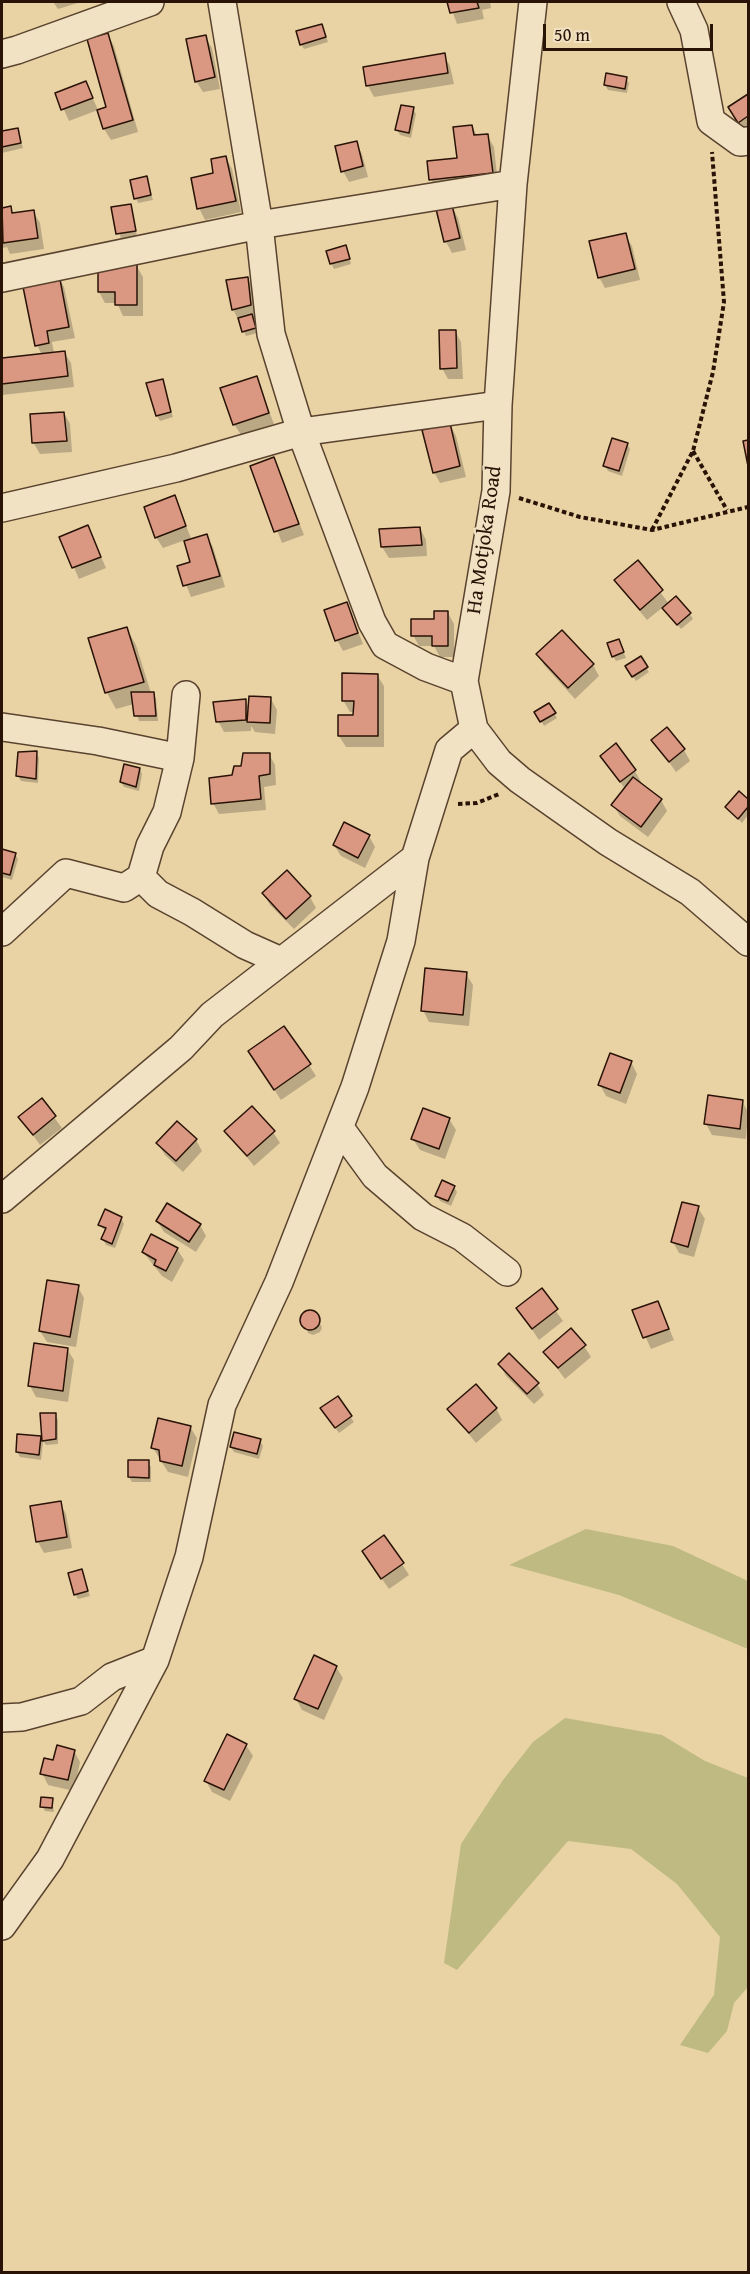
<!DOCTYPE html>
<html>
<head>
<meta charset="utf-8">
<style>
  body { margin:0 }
  #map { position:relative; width:750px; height:2274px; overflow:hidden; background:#e9d3a5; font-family:"Gentium Book Plus",serif }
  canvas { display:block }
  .frame { position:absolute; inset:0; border:3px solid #291306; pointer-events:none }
  .scale { position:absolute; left:543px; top:24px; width:170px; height:27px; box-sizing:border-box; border:3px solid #291306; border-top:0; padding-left:8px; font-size:18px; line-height:21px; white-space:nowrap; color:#291306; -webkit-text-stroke:4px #f1e2c4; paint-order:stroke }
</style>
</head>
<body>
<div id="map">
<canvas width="750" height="2274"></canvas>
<div class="frame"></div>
<div class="scale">50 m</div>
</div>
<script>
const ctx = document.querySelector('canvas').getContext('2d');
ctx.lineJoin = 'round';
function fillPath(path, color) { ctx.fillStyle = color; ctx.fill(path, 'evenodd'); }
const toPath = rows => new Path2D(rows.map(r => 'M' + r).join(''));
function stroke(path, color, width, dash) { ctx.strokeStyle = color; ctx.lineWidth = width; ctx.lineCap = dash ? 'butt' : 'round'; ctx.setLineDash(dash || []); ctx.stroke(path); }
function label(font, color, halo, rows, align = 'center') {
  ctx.font = font + ' "Gentium Book Plus",serif'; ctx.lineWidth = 4.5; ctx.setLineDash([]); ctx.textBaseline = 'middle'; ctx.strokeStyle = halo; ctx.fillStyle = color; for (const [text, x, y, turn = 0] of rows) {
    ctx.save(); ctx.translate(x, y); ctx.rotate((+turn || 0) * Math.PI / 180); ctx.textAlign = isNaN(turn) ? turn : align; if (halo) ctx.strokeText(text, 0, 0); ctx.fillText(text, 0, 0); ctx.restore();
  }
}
const green = toPath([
  [586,1529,673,1546,748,1581,748,1649,619,1595,509,1565],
  [565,1718,662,1735,705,1761,748,1778,748,1987,734,2003,727,2031,708,2053,680,2045,714,1995,720,1937,677,1884,631,1849,568,1841,457,1970,444,1963,461,1844,503,1780,533,1742]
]);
const shadow = toPath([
  [53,2,81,2,58,9],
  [449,2,490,2,491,8,482,10,484,19,457,24],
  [322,25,328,42,304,49,301,44],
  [108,35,114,46,138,132,111,140,104,129,108,109],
  [205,37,212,48,220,89,203,92,196,81],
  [444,55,450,66,454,84,374,97,368,86,365,68],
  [626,78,629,83,627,93,608,90,605,85],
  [86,83,98,110,69,121,57,94],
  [748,96,748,131,745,133,730,108],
  [413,109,416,114,411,138,400,135,397,130],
  [472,126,477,136,487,135,494,147,498,184,437,190,431,179,458,159],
  [17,129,23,148,2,153,2,132],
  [356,143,362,154,368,177,349,182,343,171],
  [226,158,232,169,241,212,205,220,199,208],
  [146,178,153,200,138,203,136,198],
  [130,205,137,236,121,239,113,209],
  [452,207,458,218,466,250,452,253,446,242],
  [10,208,14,214,33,211,40,223,44,249,10,254,7,247,2,248,2,209],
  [625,235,632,246,640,280,605,288,599,277],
  [346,247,351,264,334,269,331,263],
  [136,265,143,277,143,316,123,316,117,303,105,303,99,292],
  [58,276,64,287,75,338,52,342,54,353,64,352,71,363,74,387,2,395,2,360,42,355,37,345],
  [247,278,254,289,257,316,252,317,257,333,246,336,233,309],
  [455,331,461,342,463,379,448,379,442,368],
  [256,377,274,424,241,435,234,424],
  [162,381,173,417,160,421,157,416],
  [64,413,70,424,72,452,40,454,33,442],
  [450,425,456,436,466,477,440,483,434,472],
  [627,444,630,449,622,476,608,471,605,466],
  [274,459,304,535,282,543,252,467],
  [174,497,191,538,163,548,156,537],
  [88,527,106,568,79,579,61,538],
  [420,528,426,540,427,556,389,558,382,547],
  [206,536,213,547,225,587,191,597,179,567,192,563],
  [638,562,669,604,676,598,690,614,693,619,681,629,663,607,647,620,623,591,616,580],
  [347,604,363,644,343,651,337,640],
  [448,613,454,624,454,657,440,657,434,646,419,646,413,635],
  [126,628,136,645,151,693,156,698,158,721,139,721,134,704,116,709,107,693,90,639],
  [619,641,626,658,616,661,613,656],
  [538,654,593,665,599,676,575,699,544,665],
  [640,658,649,672,636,681,627,667],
  [377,675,384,686,384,747,346,747,339,736,355,717,355,712,350,712,343,700],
  [271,699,277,710,275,734,255,732,251,726,251,731,224,732,218,721,245,700,249,708],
  [549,705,557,718,544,726,536,712],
  [653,740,684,750,690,761,676,772],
  [36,753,39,758,38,783,21,781,18,776],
  [269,754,275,765,276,785,264,787,266,810,219,814,213,803,233,777,243,768],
  [602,756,635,771,641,782,639,783,661,800,667,811,648,837,620,816,613,805,625,789],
  [140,769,142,774,139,791,124,787,121,782],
  [740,793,748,801,748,815,742,823,727,807],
  [369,836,375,847,365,868,341,856,334,845],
  [3,851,15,854,18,859,12,880,2,877],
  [264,894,310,897,316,908,294,929,270,905],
  [466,974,473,985,469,1026,429,1022,423,1010],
  [256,1062,309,1065,316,1076,281,1100],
  [631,1062,637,1074,626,1104,606,1096,600,1085],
  [41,1100,62,1128,40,1145,20,1117],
  [742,1101,748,1112,746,1139,712,1135,706,1124],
  [449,1119,456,1130,445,1159,420,1150,413,1139],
  [226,1131,273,1132,280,1143,254,1166],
  [196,1140,202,1151,183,1172,165,1155,158,1144],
  [454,1187,457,1192,451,1206,440,1201,437,1196],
  [698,1208,705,1219,694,1257,679,1253,673,1242],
  [121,1218,124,1224,115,1248,106,1245,103,1239,106,1232,100,1225],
  [157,1221,200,1225,206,1236,196,1252,164,1232],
  [177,1249,184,1260,172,1282,162,1276,143,1252],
  [78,1287,84,1298,76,1347,47,1342,40,1331],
  [541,1290,563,1321,539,1340,518,1309],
  [658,1303,674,1340,651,1349,634,1311],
  [311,1312,316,1314,322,1328,320,1332,313,1335,308,1333,302,1318],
  [584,1346,591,1357,565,1379,545,1352],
  [67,1349,74,1360,68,1402,36,1397,30,1386],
  [500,1365,537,1384,544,1395,534,1404,506,1376],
  [337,1398,354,1422,339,1433,325,1413],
  [496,1408,502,1420,476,1443,449,1410],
  [41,1414,55,1414,58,1420,58,1444,46,1445,43,1441],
  [190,1427,197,1438,188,1477,168,1472,153,1448],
  [40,1437,43,1442,41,1460,20,1457,17,1452],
  [260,1441,263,1446,259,1459,234,1452,231,1447],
  [148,1462,151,1467,151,1482,132,1482,129,1477],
  [60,1503,66,1514,72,1548,44,1553,38,1542],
  [370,1562,402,1564,409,1575,389,1589],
  [81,1571,90,1596,78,1599,75,1594],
  [336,1667,343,1678,324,1720,302,1710,296,1699],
  [246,1745,253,1756,230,1801,212,1792,206,1781],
  [74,1751,80,1762,74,1791,48,1785,42,1773,55,1762],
  [52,1800,54,1812,45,1811,42,1806]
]);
const building = toPath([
  [447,2,477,2,479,8,450,13,447,2],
  [322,24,326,37,300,45,296,31,322,24],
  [108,33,133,120,103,129,97,110,106,107,87,39,108,33],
  [206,35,215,77,195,82,186,39,206,35],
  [445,53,448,73,366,86,363,67,445,53],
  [606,73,627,77,625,89,604,85,606,73],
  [86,81,93,98,61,110,55,93,86,81],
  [748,94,748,116,738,123,728,107,748,94],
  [401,105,414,107,409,133,395,130,401,105],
  [472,125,474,135,488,134,493,173,429,180,427,161,457,158,453,127,472,125],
  [18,128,21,143,2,147,2,131,18,128],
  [357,141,363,166,341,172,335,146,357,141],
  [226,156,236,201,197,209,191,178,213,173,211,159,226,156],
  [147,176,151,195,134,199,130,180,147,176],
  [131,204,136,231,116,234,111,207,131,204],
  [452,205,460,238,444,242,436,209,452,205],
  [11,206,12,213,34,210,38,238,3,243,2,208,11,206],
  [626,233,635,269,598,278,589,241,626,233],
  [346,245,350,259,330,264,326,251,346,245],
  [98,263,137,264,137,305,115,305,115,292,98,292,98,263],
  [59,274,69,327,47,331,49,343,35,346,22,282,59,274],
  [248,277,251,305,232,310,226,280,248,277],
  [252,314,256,328,242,332,238,318,252,314],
  [439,330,456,330,457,368,440,369,439,330],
  [65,351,68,376,2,384,2,358,65,351],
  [257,376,269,413,233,425,220,388,257,376],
  [163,379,171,412,156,416,146,383,163,379],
  [64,412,67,441,32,443,30,414,64,412],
  [450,423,460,466,433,473,422,430,450,423],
  [612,438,628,443,619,471,603,466,612,438],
  [748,440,748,466,743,441,748,440],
  [274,457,299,524,274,532,250,466,274,457],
  [175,495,186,526,155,538,144,507,175,495],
  [88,525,101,557,72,568,59,537,88,525],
  [420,527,422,545,381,547,379,529,420,527],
  [207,534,220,576,183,586,177,566,190,562,184,541,207,534],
  [638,560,663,590,640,610,614,580,638,560],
  [676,596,691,613,677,625,662,608,676,596],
  [347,602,358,633,335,641,324,610,347,602],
  [434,611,448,611,448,646,432,646,432,636,411,636,411,619,434,619,434,611],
  [127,627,144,682,105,693,88,638,127,627],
  [562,630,594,664,568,688,536,654,562,630],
  [619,639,624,652,612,657,607,643,619,639],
  [641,656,648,667,632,677,625,666,641,656],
  [342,673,378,674,378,736,338,736,338,715,353,715,354,701,342,701,342,673],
  [131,692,154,692,156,716,134,716,131,692],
  [249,696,271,697,270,723,247,722,249,696],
  [246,699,246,720,216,722,213,702,246,699],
  [549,703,556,713,540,722,534,712,549,703],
  [667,727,685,749,669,762,651,740,667,727],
  [616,743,636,770,620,782,600,756,616,743],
  [37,751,36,779,16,776,18,752,37,751],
  [243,753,270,753,270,774,259,776,261,799,211,804,209,778,232,775,234,766,241,766,243,753],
  [124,764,140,768,136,787,120,782,124,764],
  [633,777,662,799,641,827,611,805,633,777],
  [739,791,748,799,748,807,738,819,725,807,739,791],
  [344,822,370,835,358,858,333,845,344,822],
  [2,849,16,853,10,875,2,873,2,849],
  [287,870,311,896,286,919,262,893,287,870],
  [425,968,467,972,463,1015,421,1011,425,968],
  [284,1026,311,1064,274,1090,248,1051,284,1026],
  [610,1053,632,1061,620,1093,598,1085,610,1053],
  [708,1095,743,1100,740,1129,704,1124,708,1095],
  [42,1098,56,1116,33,1135,18,1117,42,1098],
  [252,1106,275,1131,247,1156,224,1131,252,1106],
  [423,1108,450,1118,439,1149,411,1139,423,1108],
  [177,1121,197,1139,176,1161,156,1143,177,1121],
  [442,1180,455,1186,448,1201,435,1196,442,1180],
  [682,1202,699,1206,688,1247,671,1242,682,1202],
  [167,1203,201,1224,189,1242,156,1221,167,1203],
  [105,1209,122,1217,112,1244,101,1239,106,1228,98,1225,105,1209],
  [151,1234,178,1248,166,1271,154,1265,156,1260,142,1252,151,1234],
  [47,1280,79,1285,70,1337,39,1331,47,1280],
  [542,1288,558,1309,532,1329,516,1308,542,1288],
  [658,1301,669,1329,643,1338,632,1310,658,1301],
  '300 1320a10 10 0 1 1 20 0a10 10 0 1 1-20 0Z',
  [571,1328,586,1345,558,1368,543,1352,571,1328],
  [34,1343,68,1348,63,1391,28,1386,34,1343],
  [509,1353,539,1383,527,1394,498,1364,509,1353],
  [476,1384,497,1408,469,1433,447,1409,476,1384],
  [338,1396,352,1416,335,1428,320,1408,338,1396],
  [40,1413,56,1413,56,1439,42,1441,40,1413],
  [158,1418,191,1426,182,1466,160,1461,159,1450,151,1448,158,1418],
  [234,1432,261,1439,257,1454,230,1447,234,1432],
  [17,1434,41,1436,39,1455,16,1452,17,1434],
  [128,1460,149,1460,149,1478,128,1477,128,1460],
  [61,1501,67,1537,36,1542,30,1506,61,1501],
  [384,1535,404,1563,381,1579,362,1551,384,1535],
  [82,1569,88,1591,74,1595,68,1573,82,1569],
  [314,1655,337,1666,318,1709,294,1699,314,1655],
  [227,1734,247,1744,224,1790,204,1781,227,1734],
  [57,1745,75,1750,68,1780,40,1774,44,1758,53,1760,57,1745],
  [41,1797,53,1798,52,1808,40,1807,41,1797]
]);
const path = toPath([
  [693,451,727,510],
  [519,498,580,517,652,530,748,507],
  [652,530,693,451,713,372,724,302,712,152],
  [458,804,477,803,499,794]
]);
const minor = toPath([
  [222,2,259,225,271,334,301,432,372,622,385,645,426,667,464,681],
  [533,2,513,184,498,405,496,491,464,681,474,729,499,762,520,780,608,842,690,892,748,942],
  [681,2,694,30,711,121,740,142,748,141],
  [2,54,17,50,150,2],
  [2,278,259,225,513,184],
  [2,508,176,468,301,432,498,405],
  [186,695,180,758,167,812,150,846,141,877,158,894,192,912,245,945,281,961],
  [2,727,98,741,180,758],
  [2,932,66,873,124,888,141,877],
  [340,1128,375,1176,423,1217,462,1237,507,1272],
  [2,1199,181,1048,212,1015,415,858],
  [2,1718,22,1717,81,1701,112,1677,155,1660],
  [2,1926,50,1859,155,1660,189,1557,222,1405,279,1282,355,1087,401,941,415,858,449,750,474,729]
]);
const streetNames = [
  ["Ha Motjoka Road",485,540,-82]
];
fillPath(green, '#beba81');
fillPath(shadow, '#0003');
fillPath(building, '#da9883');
stroke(building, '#291306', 1.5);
stroke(minor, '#59432e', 30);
stroke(path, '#291306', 4, [4.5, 3]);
stroke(minor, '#f1e2c4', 27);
label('21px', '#291306', '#f1e2c4', streetNames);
</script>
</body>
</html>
